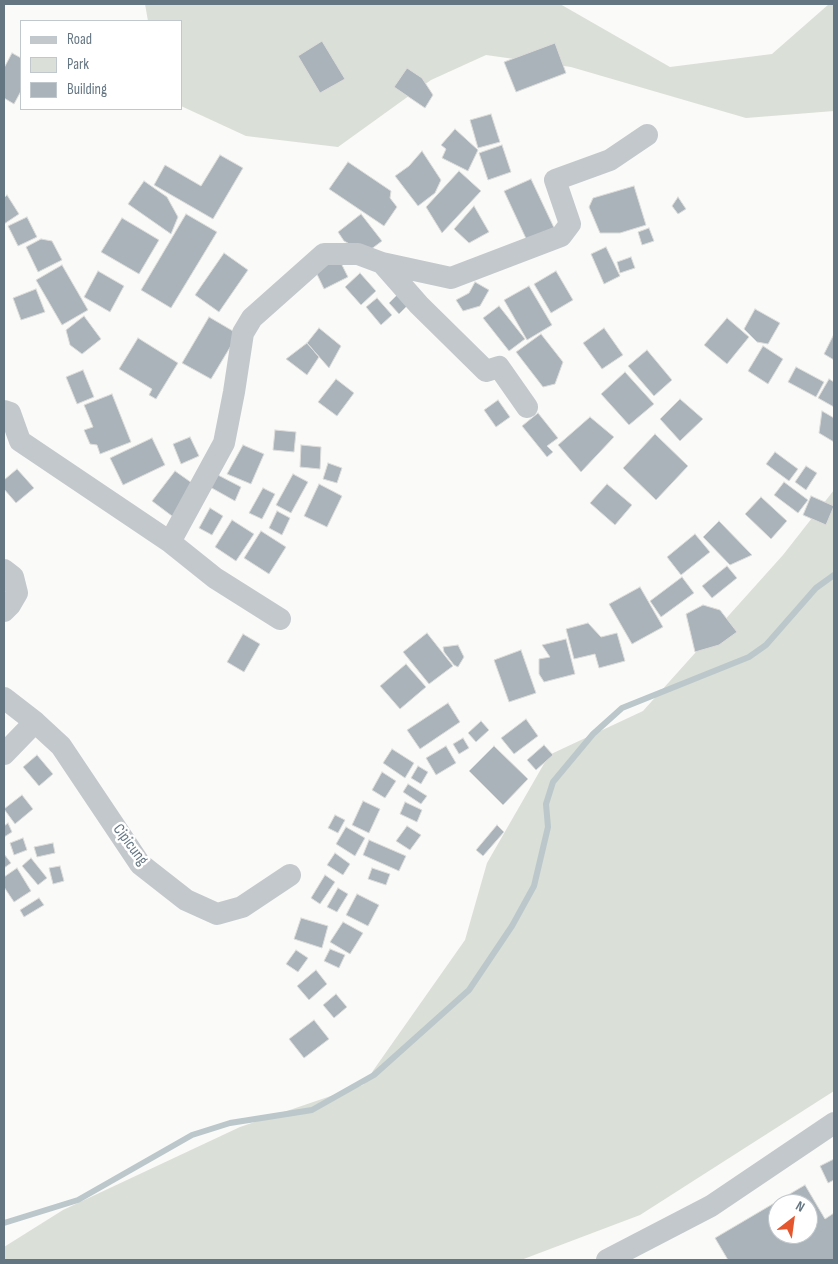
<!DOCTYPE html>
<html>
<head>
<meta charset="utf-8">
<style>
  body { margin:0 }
  #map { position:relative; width:838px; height:1264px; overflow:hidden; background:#fafaf8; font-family:"Sofia Sans Condensed",sans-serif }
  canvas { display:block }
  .frame { position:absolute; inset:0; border:5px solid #657683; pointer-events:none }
  .legend { position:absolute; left:20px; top:20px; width:162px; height:90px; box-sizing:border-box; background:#fff; border:1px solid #c1c8cd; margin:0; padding:6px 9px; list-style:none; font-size:15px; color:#657683 }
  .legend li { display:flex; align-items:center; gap:10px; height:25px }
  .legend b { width:25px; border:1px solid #c1c8cd }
  .north { position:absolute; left:768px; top:1194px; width:50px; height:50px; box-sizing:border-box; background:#fff; border:1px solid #c1c8cd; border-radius:50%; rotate:30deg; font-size:14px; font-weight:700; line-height:20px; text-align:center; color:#657683 }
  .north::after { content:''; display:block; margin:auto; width:18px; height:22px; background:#e4572e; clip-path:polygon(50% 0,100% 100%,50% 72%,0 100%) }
</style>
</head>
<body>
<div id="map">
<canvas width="838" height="1264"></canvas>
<div class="frame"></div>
<ul class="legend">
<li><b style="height:6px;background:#c3c8cc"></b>Road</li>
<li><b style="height:14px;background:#dadfd7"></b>Park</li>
<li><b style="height:14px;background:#aab3b9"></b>Building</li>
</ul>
<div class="north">N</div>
</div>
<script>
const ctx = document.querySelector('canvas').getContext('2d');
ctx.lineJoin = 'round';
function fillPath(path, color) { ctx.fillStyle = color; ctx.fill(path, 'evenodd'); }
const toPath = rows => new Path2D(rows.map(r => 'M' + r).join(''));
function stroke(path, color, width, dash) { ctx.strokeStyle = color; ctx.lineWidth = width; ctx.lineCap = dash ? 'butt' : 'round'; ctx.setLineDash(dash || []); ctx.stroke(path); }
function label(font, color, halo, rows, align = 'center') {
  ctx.font = font + ' "Sofia Sans Condensed",sans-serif'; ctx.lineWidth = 5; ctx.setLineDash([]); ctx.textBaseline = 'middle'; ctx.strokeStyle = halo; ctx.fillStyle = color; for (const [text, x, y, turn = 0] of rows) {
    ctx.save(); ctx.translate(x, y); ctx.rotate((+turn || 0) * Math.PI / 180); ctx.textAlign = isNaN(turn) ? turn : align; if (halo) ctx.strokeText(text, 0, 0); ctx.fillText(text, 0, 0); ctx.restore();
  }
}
const green = toPath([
  [145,4,560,4,670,67,772,54,829,4,834,4,834,111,746,118,571,67,486,55,431,80,338,147,246,136,181,106,181,21,148,21],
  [834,490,834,1091,640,1215,521,1260,4,1260,4,1247,63,1210,240,1127,363,1085,465,940,487,863,549,755,643,711,783,555]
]);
const stream = toPath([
  [4,1223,78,1200,192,1135,230,1123,312,1110,374,1075,469,990,512,926,534,886,548,827,546,804,553,782,593,734,622,708,749,657,766,645,816,588,834,575]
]);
const building = toPath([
  [322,41,345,79,320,93,298,56,322,41],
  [555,43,566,73,516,92,504,62,555,43],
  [12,53,21,58,21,91,14,104,4,98,4,68,12,53],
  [407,68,422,78,433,95,425,108,394,87,407,68],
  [491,114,500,142,478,148,470,120,491,114],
  [455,129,478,150,468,171,442,158,446,149,441,145,455,129],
  [502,145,511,172,488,180,479,153,502,145],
  [422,151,441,180,435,193,418,206,395,176,409,166,422,151],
  [220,155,243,168,213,219,154,185,165,165,201,186,220,155],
  [348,162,391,191,390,198,397,207,384,226,329,189,348,162],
  [459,171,481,191,442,233,426,207,459,171],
  [531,179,556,232,529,245,504,191,531,179],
  [144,181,167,197,178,217,171,234,128,204,144,181],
  [634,186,646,225,620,233,600,233,589,207,593,198,634,186],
  [7,195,19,214,4,224,4,198,7,195],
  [678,197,686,209,678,214,672,206,678,197],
  [474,206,489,232,469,243,454,229,474,206],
  [186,214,217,232,171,308,141,290,186,214],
  [361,214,382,241,366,253,344,241,338,232,361,214],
  [27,217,37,237,18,246,8,226,27,217],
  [122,218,159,240,139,274,101,252,122,218],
  [649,228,654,241,642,245,638,232,649,228],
  [41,239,52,241,62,260,38,272,26,247,41,239],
  [606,247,620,276,604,284,591,254,606,247],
  [224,253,248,270,219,312,195,295,224,253],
  [631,257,635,268,620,273,617,262,631,257],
  [339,259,348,277,324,289,315,270,339,259],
  [62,265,88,310,62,325,36,280,62,265],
  [98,271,124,286,110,312,84,297,98,271],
  [556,271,573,300,551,313,534,284,556,271],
  [360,273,376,291,361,305,345,287,360,273],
  [475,282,489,290,480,306,463,311,456,300,469,293,475,282],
  [529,286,552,325,527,340,504,300,529,286],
  [36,289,45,312,21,320,13,298,36,289],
  [398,294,408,305,399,314,389,303,398,294],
  [377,298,392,315,381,325,366,307,377,298],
  [499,306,525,339,509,351,483,318,499,306],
  [755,309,780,323,768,344,757,342,744,329,755,309],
  [84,316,101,339,82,354,70,345,66,330,84,316],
  [209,317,238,334,211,379,182,363,209,317],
  [727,318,749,337,727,364,704,345,727,318],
  [319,328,341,346,329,368,307,343,319,328],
  [604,328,623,355,602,369,583,343,604,328],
  [541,334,563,362,555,384,543,387,516,352,541,334],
  [834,334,834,360,824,354,834,334],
  [138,338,178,363,156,399,149,395,152,389,119,369,138,338],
  [307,343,319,357,307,375,286,359,307,343],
  [763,346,783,359,768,384,748,371,763,346],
  [647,350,672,380,654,396,628,366,647,350],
  [796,367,824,382,816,397,788,382,796,367],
  [83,370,94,397,77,404,66,377,83,370],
  [625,372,654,404,629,425,601,394,625,372],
  [336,379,354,393,337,416,318,402,336,379],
  [829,379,834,382,834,407,818,398,829,379],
  [112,394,131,442,100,454,97,445,90,444,84,430,93,427,84,405,112,394],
  [680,399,703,419,680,441,660,419,680,399],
  [498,400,510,417,496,427,484,410,498,400],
  [822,411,834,418,834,442,819,433,822,411],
  [538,413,558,438,547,446,553,452,547,457,522,426,538,413],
  [590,417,614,437,581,472,558,445,590,417],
  [275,430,296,432,294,452,273,450,275,430],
  [655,434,688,466,656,500,623,468,655,434],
  [190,437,199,456,181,464,173,444,190,437],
  [152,438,165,465,123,485,110,458,152,438],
  [243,445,264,454,251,484,227,474,243,445],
  [301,445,321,447,320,469,300,467,301,445],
  [775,452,798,469,789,481,766,464,775,452],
  [328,463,342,468,337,483,323,479,328,463],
  [806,466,817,473,806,490,795,482,806,466],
  [17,469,34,488,16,503,4,489,4,480,17,469],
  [175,471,199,488,176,519,152,501,175,471],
  [216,474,241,487,235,501,210,487,216,474],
  [293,474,308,482,291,513,276,505,293,474],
  [784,482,808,500,798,513,774,495,784,482],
  [319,484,342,496,327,527,304,516,319,484],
  [607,484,632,505,615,525,590,503,607,484],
  [263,488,275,494,262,519,249,513,263,488],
  [811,496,834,506,826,525,803,515,811,496],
  [761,497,787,521,771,539,745,514,761,497],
  [210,508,223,516,212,535,199,528,210,508],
  [277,511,290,518,282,535,269,528,277,511],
  [232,520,254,534,236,561,215,547,232,520],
  [719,521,752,555,730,565,703,537,719,521],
  [261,531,286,547,269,574,244,558,261,531],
  [695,534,710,552,681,575,667,557,695,534],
  [727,566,737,578,712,598,702,586,727,566],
  [682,577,694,593,661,617,650,601,682,577],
  [640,587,663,627,632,644,609,604,640,587],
  [703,605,720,610,737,632,719,645,695,652,686,614,703,605],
  [588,623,601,637,617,633,625,661,599,668,595,654,574,659,566,629,588,623],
  [427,633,453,666,429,684,403,652,427,633],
  [243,634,260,644,244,672,227,662,243,634],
  [566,639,575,674,544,682,539,674,539,659,550,657,542,645,566,639],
  [458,645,464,657,458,667,454,665,444,652,443,647,458,645],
  [521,650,536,693,509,702,494,660,521,650],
  [406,664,426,687,400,709,380,686,406,664],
  [448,703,460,722,420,749,407,730,448,703],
  [526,719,538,736,514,754,501,738,526,719],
  [481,721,489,730,476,742,468,733,481,721],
  [463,738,469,748,459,754,453,744,463,738],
  [544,745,553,755,536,770,527,760,544,745],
  [446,746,456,763,436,775,426,758,446,746],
  [494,746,528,779,503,805,469,771,494,746],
  [392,749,414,763,405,778,383,763,392,749],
  [37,755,53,774,39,786,23,767,37,755],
  [418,766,428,772,421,784,411,778,418,766],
  [382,772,396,781,385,798,372,790,382,772],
  [408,784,427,796,421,804,403,792,408,784],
  [22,795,33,809,15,824,4,809,22,795],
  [363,801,380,809,369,833,352,825,363,801],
  [405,802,422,810,417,822,400,814,405,802],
  [335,815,345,820,338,833,328,828,335,815],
  [8,823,12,832,4,837,4,826,8,823],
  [497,825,504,832,483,856,476,850,497,825],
  [407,826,421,835,410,850,396,841,407,826],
  [346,827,365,838,355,856,336,844,346,827],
  [23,838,27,850,14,855,10,843,23,838],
  [369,840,406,856,399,871,363,855,369,840],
  [53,843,55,853,37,857,34,847,53,843],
  [335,853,350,864,343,875,327,865,335,853],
  [4,854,11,863,4,868,4,854],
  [31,858,47,878,38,885,22,866,31,858],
  [60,866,64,881,53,884,49,868,60,866],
  [17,868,31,891,14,902,4,887,4,877,17,868],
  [372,868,390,874,386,885,368,879,372,868],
  [325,875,335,882,320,904,311,898,325,875],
  [338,888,348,894,337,912,327,907,338,888],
  [357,894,379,905,368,926,346,915,357,894],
  [39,898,44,905,24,917,20,910,39,898],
  [301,918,328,926,322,948,294,939,301,918],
  [343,922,363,933,350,954,330,942,343,922],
  [330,949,345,955,339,968,324,961,330,949],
  [296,950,308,958,298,972,286,964,296,950],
  [316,970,327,984,309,1000,297,986,316,970],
  [336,994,347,1007,334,1018,323,1005,336,994],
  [314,1020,329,1039,304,1058,289,1039,314,1020],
  [834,1159,834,1180,828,1183,820,1166,834,1159],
  [805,1185,825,1219,834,1213,834,1260,728,1260,715,1238,805,1185],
  [778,1204,808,1204,808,1234,778,1234,778,1204]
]);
const minor = toPath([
  [382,263,419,305,486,371,499,367,527,407],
  [4,411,10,413,20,441,170,542,215,578,280,619],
  [170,542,224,443,234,392,243,333,252,318,324,254,358,254,382,263,451,278,561,236,570,224,555,180,610,160,647,135],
  [4,570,13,577,17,593,10,605,4,611],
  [4,698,35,722,61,746,140,864,186,900,217,914,242,907,290,875],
  [4,754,35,722],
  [607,1260,711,1206,834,1123]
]);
const streetNames = [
  ["Cipicung",130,845,53]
];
fillPath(green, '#dadfd7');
stroke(stream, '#bbc7cb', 6);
fillPath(building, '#aab3b9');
stroke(building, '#dcdcda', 1);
stroke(minor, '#c3c8cc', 22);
label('16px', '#657683', '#fff', streetNames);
</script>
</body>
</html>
